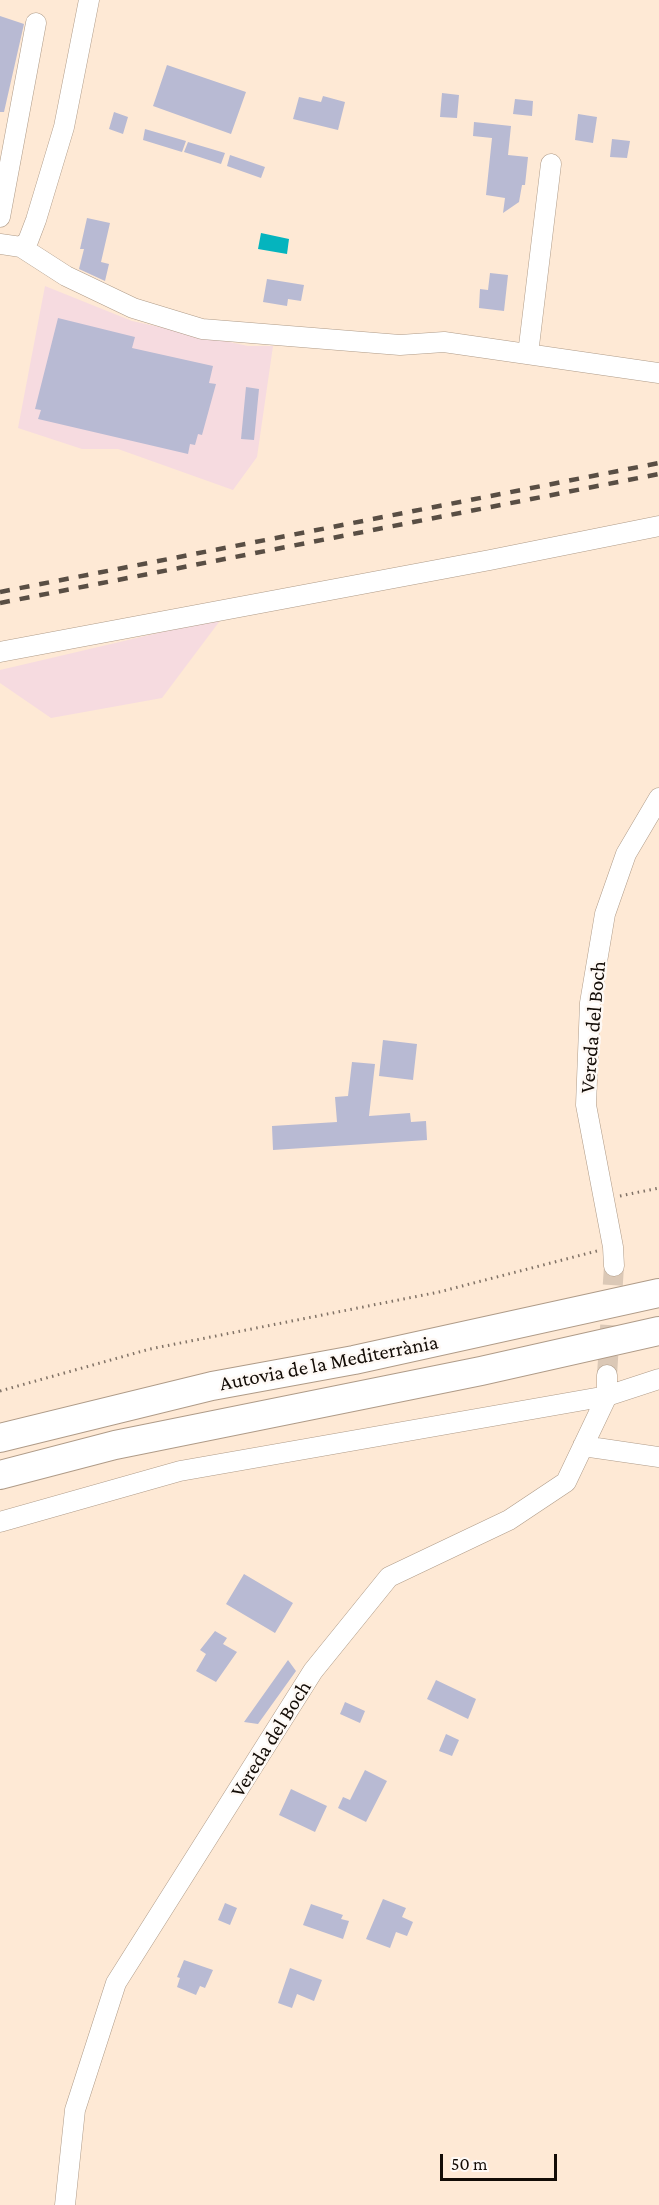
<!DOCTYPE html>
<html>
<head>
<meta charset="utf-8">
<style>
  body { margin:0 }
  #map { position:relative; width:659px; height:2205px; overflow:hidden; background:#fee9d5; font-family:"Crimson Pro",serif }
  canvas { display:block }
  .scale { position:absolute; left:440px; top:2154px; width:117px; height:27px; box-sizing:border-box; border:3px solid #130c06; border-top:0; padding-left:8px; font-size:18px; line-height:21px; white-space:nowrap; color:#130c06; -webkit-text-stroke:4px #fef9f5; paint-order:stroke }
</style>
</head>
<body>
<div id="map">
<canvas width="659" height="2205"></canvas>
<div class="scale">50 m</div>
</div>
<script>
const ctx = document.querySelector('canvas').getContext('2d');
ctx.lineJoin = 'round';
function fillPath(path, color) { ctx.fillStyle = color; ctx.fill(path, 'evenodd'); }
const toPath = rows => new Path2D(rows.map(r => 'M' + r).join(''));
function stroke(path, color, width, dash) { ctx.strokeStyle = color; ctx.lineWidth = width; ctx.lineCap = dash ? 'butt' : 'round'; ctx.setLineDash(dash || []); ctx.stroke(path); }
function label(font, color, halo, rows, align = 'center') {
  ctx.font = font + ' "Crimson Pro",serif'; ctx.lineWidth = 5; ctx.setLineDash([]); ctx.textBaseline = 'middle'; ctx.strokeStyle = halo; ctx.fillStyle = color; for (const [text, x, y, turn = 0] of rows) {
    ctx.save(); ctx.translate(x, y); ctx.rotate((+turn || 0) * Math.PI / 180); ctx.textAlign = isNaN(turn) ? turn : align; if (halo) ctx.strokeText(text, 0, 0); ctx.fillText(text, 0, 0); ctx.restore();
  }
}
const industrial = toPath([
  [45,286,132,321,248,346,273,346,257,457,233,490,118,449,82,449,18,428],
  [222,618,162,698,51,718,0,683,0,670]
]);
const water = toPath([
  [261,233,289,239,287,254,258,249]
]);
const building = toPath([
  [0,16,24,24,4,112,0,112],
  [167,65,246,92,231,134,153,106],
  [442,93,459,95,457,118,440,117],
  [323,96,345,102,338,130,293,119,299,97,321,102],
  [515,99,533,101,532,116,513,114],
  [114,112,128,117,123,134,109,129],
  [578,114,597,117,593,143,575,140],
  [474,122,511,126,508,155,528,157,525,185,522,185,519,202,503,213,505,198,486,195,492,138,473,136],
  [145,129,186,141,182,152,143,140],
  [612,139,630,141,627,158,610,157],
  [188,142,225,153,221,164,184,152],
  [230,155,265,167,261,178,227,166],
  [87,218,110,223,101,262,109,264,105,281,79,269,84,249,80,249],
  [490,273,508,275,504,311,479,308,480,289,488,290],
  [267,279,304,285,301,301,288,299,287,306,263,302],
  [58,318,135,337,132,348,213,366,209,383,216,384,202,435,198,434,195,445,190,444,188,454,38,419,41,410,35,409],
  [246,387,259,389,254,440,241,439],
  [383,1040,417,1044,413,1080,379,1076],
  [352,1062,375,1064,369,1116,410,1113,411,1122,426,1121,427,1140,273,1150,272,1126,337,1122,335,1097,348,1096],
  [244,1574,293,1603,275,1633,226,1604],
  [215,1631,227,1638,223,1644,237,1652,216,1682,196,1671,206,1654,200,1650],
  [288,1660,296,1671,258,1724,244,1722],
  [436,1680,476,1699,468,1719,427,1699],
  [345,1702,365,1711,360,1723,340,1714],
  [446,1734,459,1740,452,1756,439,1751],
  [365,1770,387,1781,366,1822,338,1808,343,1797,350,1800],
  [291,1789,327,1806,315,1832,279,1815],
  [383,1899,406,1908,402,1917,413,1922,407,1936,396,1932,390,1948,366,1939],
  [225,1903,237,1908,230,1925,218,1920],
  [311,1904,343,1915,341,1919,349,1921,343,1939,303,1925],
  [184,1960,213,1970,205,1988,200,1986,196,1995,177,1987,180,1978,177,1977],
  [290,1968,322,1980,314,2001,297,1994,292,2008,278,2003]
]);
const minorTunnel = toPath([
  [607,1375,614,1266]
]);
const path = toPath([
  [620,1196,659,1188],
  [0,1391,150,1349,439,1292,597,1251]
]);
const minor = toPath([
  [0,217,36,23],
  [0,244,21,247,66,276,133,308,202,329,400,345,444,342,659,373],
  [21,247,28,241,36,220,64,127,89,0],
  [528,354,551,164],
  [0,652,490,560,659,526],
  [614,1266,613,1247,586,1105,590,1003,605,914,626,854,659,798],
  [583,1446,659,1457],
  [0,1522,180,1471,607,1396,659,1379],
  [65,2205,75,2110,116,1983,313,1671,389,1577,509,1520,566,1482,607,1396,607,1375]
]);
const highway = toPath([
  [0,1438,212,1386,354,1360,659,1293],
  [0,1475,115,1445,481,1371,659,1331]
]);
const rail = toPath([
  [0,592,659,463],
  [0,603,659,474]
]);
const streetNames = [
  ["Vereda del Boch",593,1027,-85],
  ["Autovia de la Mediterrània",329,1363,-11],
  ["Vereda del Boch",271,1739,-58]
];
fillPath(industrial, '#f6dbe0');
fillPath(water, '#05b4be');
fillPath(building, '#b8bad3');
stroke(minorTunnel, '#dbc8b6', 20, [20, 10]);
stroke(minor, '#af9b88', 21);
stroke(highway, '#af9b88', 30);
stroke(path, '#807266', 3, [1.5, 4.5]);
stroke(minor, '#fff', 20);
stroke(highway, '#fff', 28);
stroke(rail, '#594e44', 4.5, [10, 10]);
label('21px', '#130c06', '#fef9f5', streetNames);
</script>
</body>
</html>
